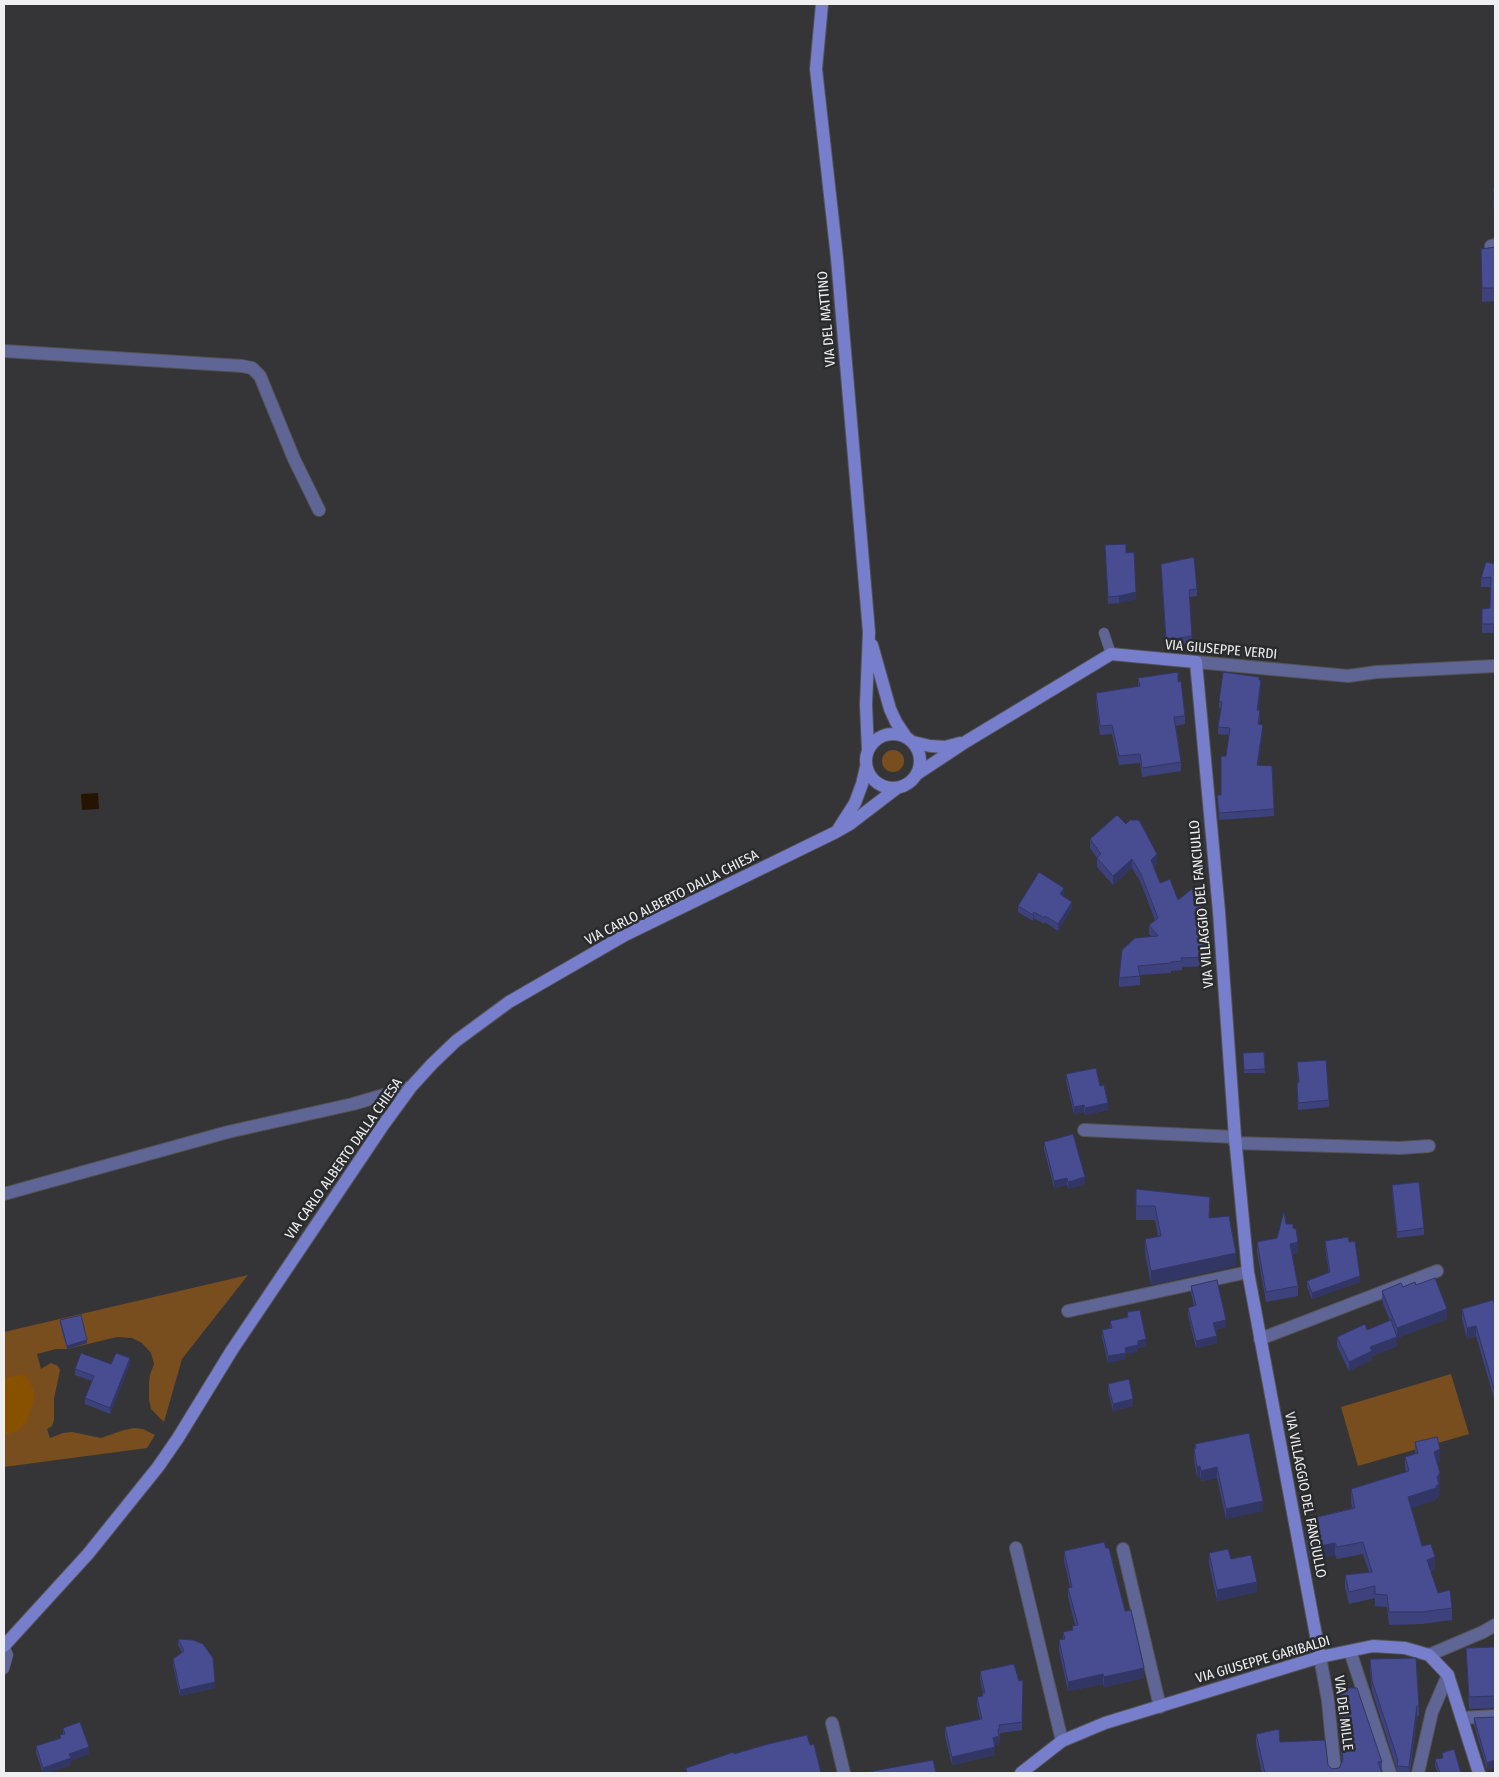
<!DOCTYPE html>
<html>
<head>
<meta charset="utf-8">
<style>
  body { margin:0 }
  #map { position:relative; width:1499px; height:1777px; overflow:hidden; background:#353538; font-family:"Fira Sans Condensed",sans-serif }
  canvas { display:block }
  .frame { position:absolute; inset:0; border:5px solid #efeff1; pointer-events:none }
</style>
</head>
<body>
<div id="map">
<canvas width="1499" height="1777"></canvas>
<div class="frame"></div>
</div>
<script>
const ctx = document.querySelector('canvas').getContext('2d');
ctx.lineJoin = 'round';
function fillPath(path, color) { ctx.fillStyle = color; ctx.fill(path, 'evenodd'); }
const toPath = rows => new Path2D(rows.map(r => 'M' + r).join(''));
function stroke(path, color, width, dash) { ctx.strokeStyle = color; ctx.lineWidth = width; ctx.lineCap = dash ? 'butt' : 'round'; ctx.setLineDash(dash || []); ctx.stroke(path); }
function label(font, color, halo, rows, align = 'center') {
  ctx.font = font + ' "Fira Sans Condensed",sans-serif'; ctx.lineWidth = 5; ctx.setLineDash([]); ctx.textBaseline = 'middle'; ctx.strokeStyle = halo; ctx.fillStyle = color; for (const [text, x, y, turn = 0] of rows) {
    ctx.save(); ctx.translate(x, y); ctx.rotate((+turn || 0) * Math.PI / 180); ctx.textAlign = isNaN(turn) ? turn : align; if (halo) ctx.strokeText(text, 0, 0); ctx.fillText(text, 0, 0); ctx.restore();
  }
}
const green = toPath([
  '882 761a11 11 0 1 1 22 0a11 11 0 1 1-22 0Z',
  [248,1275,182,1359,164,1422,151,1409,149,1400,149,1383,150,1375,154,1364,151,1353,142,1343,132,1338,117,1337,67,1349,56,1349,37,1354,41,1369,51,1363,58,1366,60,1370,54,1399,54,1420,52,1426,47,1429,50,1438,63,1433,72,1432,101,1438,124,1430,134,1428,143,1429,155,1435,147,1448,4,1467,4,1332],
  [1451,1374,1469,1434,1358,1466,1341,1407]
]);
const forest = toPath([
  [25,1374,34,1391,34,1400,26,1423,17,1431,4,1435,4,1378]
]);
const water = toPath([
  [98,793,99,809,82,810,81,794]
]);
const lane = toPath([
  [1104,633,1111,654],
  [4,1669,8,1655,4,1645]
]);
const street = toPath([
  [1491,246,1495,245],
  [4,351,242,366,252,368,260,376,294,459,319,510],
  [1196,662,1348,676,1377,672,1495,666],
  [1084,1130,1235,1137],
  [1235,1143,1400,1148,1429,1146],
  [4,1194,228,1132,353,1104,411,1087],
  [1068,1311,1248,1272],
  [1260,1339,1437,1271],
  [1016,1548,1062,1741],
  [1123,1549,1160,1707],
  [1350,1651,1390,1773],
  [1429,1655,1483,1632,1495,1625],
  [1320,1657,1328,1701,1335,1773],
  [1462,1718,1495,1716],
  [832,1723,844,1773],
  [1418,1773,1432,1712,1448,1675]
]);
const secondary = toPath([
  [822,4,816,69,837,258,869,632,866,705,868,750],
  [872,645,890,709,896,722,906,737],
  '866 761a27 27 0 1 1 54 0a27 27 0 1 1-54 0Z',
  [913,742,930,746,945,747,960,743],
  [917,774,967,741,1111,654,1196,662,1219,912,1235,1137,1248,1272,1320,1657],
  [839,828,855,803,862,784,866,767],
  [4,1646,88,1554,158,1467,178,1438,232,1350,384,1124,411,1087,432,1064,456,1041,509,1002,625,935,836,832,850,824,897,788],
  [1021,1773,1062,1741,1105,1723,1320,1657,1373,1646,1405,1648,1429,1655,1448,1675,1479,1773]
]);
const wall = toPath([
  [1493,188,1495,188,1495,230,1493,199],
  [1495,247,1495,301,1482,302,1481,249],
  [1105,545,1126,553,1136,599,1119,603,1108,604],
  [1161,564,1197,589,1197,596,1189,597,1192,643,1166,647],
  [1495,564,1495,642,1494,642,1494,633,1482,633,1482,609,1490,608,1491,587,1481,587,1481,578],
  [1138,678,1178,682,1185,716,1185,724,1176,726,1181,762,1181,771,1142,777,1140,763,1119,765,1112,734,1100,735,1096,702,1096,693,1138,686],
  [1259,680,1261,687,1258,710,1260,717,1259,724,1263,732,1258,765,1272,766,1274,816,1219,820,1217,795,1221,795,1229,735,1218,734,1218,727,1221,708,1219,708,1219,701],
  [1090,839,1157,863,1154,867,1160,883,1178,900,1194,906,1203,923,1210,957,1210,966,1182,967,1182,970,1171,971,1171,973,1140,975,1140,985,1119,987,1119,978,1152,937,1149,934,1149,925,1155,920,1141,883,1132,868,1113,885,1097,867,1097,858,1090,848],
  [1064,895,1063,896,1072,908,1058,931,1045,922,1044,924,1034,918,1033,921,1018,912,1018,906],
  [1264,1052,1265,1073,1244,1073,1243,1053],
  [1297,1062,1329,1100,1329,1107,1298,1110,1297,1090,1297,1083,1298,1083],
  [1066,1074,1100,1086,1108,1110,1085,1115,1084,1112,1074,1114,1066,1081],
  [1044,1142,1085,1184,1068,1189,1067,1185,1054,1188,1044,1149],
  [1392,1185,1424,1228,1424,1235,1397,1238,1392,1192],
  [1136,1189,1210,1218,1236,1266,1151,1285,1145,1253,1145,1239,1158,1236,1155,1220,1136,1220],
  [1286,1224,1293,1228,1298,1253,1292,1254,1298,1286,1298,1296,1266,1302,1257,1252,1257,1242,1277,1238],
  [1325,1241,1349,1242,1360,1282,1312,1299,1307,1287,1307,1281,1329,1273,1325,1248],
  [1416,1285,1447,1319,1397,1338,1397,1346,1372,1356,1372,1360,1349,1371,1337,1346,1337,1337,1367,1330,1390,1321,1382,1301,1382,1291],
  [1191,1286,1226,1327,1215,1330,1217,1343,1196,1348,1188,1315,1188,1308,1194,1306,1191,1293],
  [1495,1306,1495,1402,1476,1336,1467,1339,1462,1319,1462,1309],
  [1127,1312,1146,1346,1138,1348,1138,1352,1126,1354,1126,1359,1108,1363,1102,1337,1102,1330,1110,1328,1110,1321,1127,1318],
  [60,1320,87,1343,67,1349,60,1324],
  [111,1364,130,1364,110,1414,85,1404,85,1398,92,1381,75,1375,75,1369],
  [1108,1384,1133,1406,1113,1411,1108,1391],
  [1415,1442,1440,1461,1437,1462,1440,1473,1439,1497,1436,1498,1436,1500,1411,1508,1422,1546,1435,1569,1431,1571,1438,1593,1452,1608,1452,1620,1422,1624,1389,1625,1387,1607,1375,1606,1375,1598,1349,1604,1345,1587,1345,1575,1369,1572,1363,1554,1337,1559,1335,1555,1310,1560,1305,1532,1305,1520,1352,1508,1351,1502,1351,1489,1406,1472,1405,1469,1405,1457,1415,1454],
  [1195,1444,1263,1511,1226,1519,1217,1478,1201,1481,1200,1476,1197,1477,1194,1459,1194,1449,1195,1449],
  [1064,1551,1125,1611,1144,1678,1104,1687,1103,1684,1068,1691,1059,1650,1059,1640,1063,1640,1063,1632,1072,1630,1072,1626,1075,1625,1068,1597,1068,1588,1070,1587,1064,1561],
  [1209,1553,1231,1559,1257,1592,1217,1601,1209,1564],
  [178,1639,215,1688,180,1696,173,1665,173,1659,182,1653,178,1645],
  [1495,1647,1495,1708,1469,1709,1466,1648],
  [1370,1659,1419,1706,1419,1716,1417,1716,1410,1773,1397,1773,1397,1770,1372,1691,1370,1669],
  [980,1671,1019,1681,1023,1680,1022,1730,1000,1733,999,1744,995,1745,995,1755,952,1765,945,1736,945,1727,980,1719,977,1705,977,1697,982,1696,982,1693,983,1693,980,1679],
  [1336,1688,1382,1762,1382,1773,1262,1773,1256,1746,1256,1734,1280,1742,1328,1765,1332,1769,1339,1768,1342,1762,1336,1700],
  [1495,1717,1487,1770,1474,1725,1474,1718],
  [63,1728,89,1754,71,1761,71,1765,48,1773,43,1773,36,1753,36,1746,60,1738,60,1735,63,1734],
  [1442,1753,1461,1773,1438,1773,1435,1766,1435,1759,1442,1758]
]);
const shadedWall = toPath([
  [1136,592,1136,599,1119,603,1119,596],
  [1261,680,1261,687,1257,717,1257,710],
  [1263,725,1263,732,1257,771,1257,765],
  [1157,854,1157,863,1151,869,1151,860],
  [1132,859,1132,868,1113,885,1113,876],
  [1064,888,1064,895,1060,900,1060,894],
  [1072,902,1072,908,1058,931,1058,924],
  [1034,912,1034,918,1033,921,1033,915],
  [1108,1103,1108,1110,1085,1115,1085,1108],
  [1084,1105,1084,1112,1074,1114,1074,1107],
  [1085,1177,1085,1184,1068,1189,1068,1182],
  [1067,1178,1067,1185,1054,1188,1054,1181],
  [1298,1242,1298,1253,1290,1255,1290,1244],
  [1236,1253,1236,1266,1151,1285,1151,1271],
  [1360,1276,1360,1282,1312,1299,1312,1293],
  [1447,1309,1447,1319,1397,1338,1397,1346,1372,1356,1372,1360,1349,1371,1349,1362,1370,1347,1397,1337,1397,1328],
  [1226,1320,1226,1327,1213,1330,1213,1323],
  [1476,1326,1476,1336,1467,1339,1467,1328],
  [1217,1336,1217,1343,1196,1348,1196,1341],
  [1146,1339,1146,1346,1138,1348,1138,1352,1126,1354,1126,1359,1108,1363,1108,1356,1138,1341],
  [87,1340,87,1343,67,1349,67,1346],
  [130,1358,130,1364,110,1414,110,1408],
  [1133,1399,1133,1406,1113,1411,1113,1404],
  [1440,1449,1440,1461,1434,1464,1434,1452],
  [1200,1466,1200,1476,1197,1477,1197,1467],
  [1217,1467,1217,1478,1201,1481,1201,1471],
  [1440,1473,1439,1497,1436,1498,1436,1500,1408,1509,1408,1497,1437,1477],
  [1263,1501,1263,1511,1226,1519,1226,1509],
  [1335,1543,1335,1555,1310,1560,1310,1548],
  [1435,1557,1435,1569,1427,1572,1427,1560],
  [1257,1582,1257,1592,1217,1601,1217,1590],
  [1144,1668,1144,1678,1104,1687,1104,1677],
  [1103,1674,1103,1684,1068,1691,1068,1682],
  [215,1682,215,1688,180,1696,180,1690],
  [1417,1706,1417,1716,1409,1773,1409,1767],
  [999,1736,999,1744,993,1746,993,1738],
  [89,1747,89,1754,71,1761,71,1765,48,1773,43,1773,43,1768,69,1754],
  [995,1747,995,1755,952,1765,952,1757],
  [1495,1760,1495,1767,1487,1770,1487,1763]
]);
const building = toPath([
  [1493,188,1495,188,1495,219,1493,188],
  [1495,247,1495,288,1482,288,1481,249,1495,247],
  [1126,544,1126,553,1134,552,1136,592,1119,596,1108,597,1105,545,1126,544],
  [1194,557,1197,589,1189,590,1192,636,1166,640,1161,564,1194,557],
  [1486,562,1495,564,1495,633,1494,633,1494,624,1482,624,1482,609,1490,608,1491,577,1481,578,1486,562],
  [1178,672,1178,682,1181,681,1185,716,1174,717,1181,762,1142,768,1140,754,1119,756,1112,725,1100,726,1096,693,1140,686,1138,678,1178,672],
  [1223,672,1259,677,1259,680,1261,680,1257,710,1260,710,1258,724,1263,725,1257,765,1272,766,1274,809,1219,813,1217,795,1221,795,1221,756,1226,756,1230,728,1218,727,1222,702,1219,701,1223,672],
  [1117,815,1126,824,1130,820,1139,820,1157,854,1151,860,1160,883,1170,879,1178,900,1193,888,1194,906,1201,905,1203,923,1207,923,1210,957,1181,958,1182,961,1171,962,1171,963,1138,966,1140,976,1119,978,1122,950,1135,938,1158,936,1149,925,1158,918,1141,874,1132,859,1113,876,1097,858,1101,854,1090,839,1117,815],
  [1039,872,1064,888,1060,894,1072,902,1058,924,1045,916,1044,918,1034,912,1033,915,1018,906,1039,872],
  [1264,1052,1265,1069,1244,1070,1243,1053,1264,1052],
  [1326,1060,1329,1100,1298,1103,1297,1083,1299,1082,1297,1062,1326,1060],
  [1096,1068,1100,1086,1104,1085,1108,1103,1085,1108,1084,1105,1074,1107,1066,1074,1096,1068],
  [1073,1134,1085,1177,1068,1182,1067,1178,1054,1181,1044,1142,1073,1134],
  [1419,1182,1424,1228,1397,1232,1392,1185,1419,1182],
  [1136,1189,1210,1197,1209,1218,1229,1216,1236,1253,1151,1271,1145,1239,1161,1236,1155,1206,1136,1206,1136,1189],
  [1284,1211,1286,1224,1293,1224,1293,1228,1296,1229,1298,1242,1290,1244,1298,1286,1266,1292,1257,1242,1277,1238,1284,1211],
  [1348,1237,1349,1242,1355,1241,1360,1276,1312,1293,1307,1281,1330,1272,1325,1241,1348,1237],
  [1435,1278,1447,1309,1397,1328,1382,1291,1401,1283,1403,1287,1415,1282,1416,1285,1435,1278],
  [1217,1280,1226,1320,1213,1323,1217,1336,1196,1341,1188,1308,1196,1305,1191,1286,1217,1280],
  [1493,1300,1495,1306,1495,1392,1476,1326,1467,1328,1462,1309,1493,1300],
  [1140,1310,1146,1339,1138,1341,1138,1345,1125,1348,1126,1353,1108,1356,1102,1330,1112,1328,1110,1321,1128,1317,1127,1312,1140,1310],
  [81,1315,87,1340,67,1346,60,1320,81,1315],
  [1391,1320,1397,1337,1370,1347,1372,1351,1349,1362,1337,1337,1365,1324,1367,1330,1391,1320],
  [81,1353,111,1364,116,1353,130,1358,110,1408,85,1398,94,1376,75,1369,81,1353],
  [1129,1379,1133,1399,1113,1404,1108,1384,1129,1379],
  [1249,1433,1263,1501,1226,1509,1217,1467,1201,1471,1200,1466,1197,1467,1194,1449,1196,1448,1195,1444,1249,1433],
  [1437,1437,1440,1449,1434,1452,1440,1473,1437,1477,1439,1484,1436,1486,1436,1488,1408,1497,1422,1546,1431,1544,1435,1557,1427,1560,1438,1593,1450,1590,1452,1608,1422,1612,1389,1612,1387,1595,1375,1594,1375,1586,1349,1592,1345,1575,1372,1572,1363,1542,1337,1547,1335,1543,1310,1548,1305,1520,1355,1508,1351,1489,1409,1471,1405,1457,1418,1453,1415,1442,1437,1437],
  [1104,1542,1106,1548,1109,1548,1125,1611,1131,1610,1144,1668,1104,1677,1103,1674,1068,1682,1059,1640,1065,1639,1063,1632,1073,1630,1072,1626,1078,1625,1068,1588,1072,1587,1064,1551,1104,1542],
  [1228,1549,1231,1559,1251,1555,1257,1582,1217,1590,1209,1553,1228,1549],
  [178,1639,193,1640,203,1644,213,1658,215,1682,180,1690,173,1659,184,1651,178,1639],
  [1495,1647,1495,1696,1469,1697,1466,1648,1495,1647],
  [1416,1658,1419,1706,1417,1706,1409,1767,1397,1766,1398,1760,1372,1681,1370,1659,1416,1658],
  [1014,1664,1019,1681,1023,1680,1022,1722,999,1725,1000,1729,998,1729,999,1736,993,1738,995,1747,952,1757,945,1727,982,1719,977,1697,983,1696,982,1693,985,1693,980,1671,1014,1664],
  [1336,1688,1357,1688,1382,1762,1378,1762,1382,1773,1265,1773,1256,1734,1279,1729,1280,1742,1325,1740,1328,1765,1332,1769,1339,1768,1343,1760,1336,1688],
  [1495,1717,1495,1760,1487,1763,1474,1718,1495,1717],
  [80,1722,89,1747,69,1754,71,1758,43,1768,36,1746,61,1738,60,1735,65,1734,63,1728,80,1722],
  [807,1735,810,1745,814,1744,821,1773,687,1773,686,1768,734,1752,734,1754,768,1744,807,1735],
  [1454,1749,1461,1773,1440,1773,1435,1759,1443,1758,1442,1753,1454,1749],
  [933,1760,936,1773,868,1773,868,1772,933,1760]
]);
const streetNames = [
  ["VIA DEL MATTINO",827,319,-95],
  ["VIA GIUSEPPE VERDI",1221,650,5],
  ["VIA CARLO ALBERTO DALLA CHIESA",672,898,-27],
  ["VIA VILLAGGIO DEL FANCIULLO",1202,904,-95],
  ["VIA CARLO ALBERTO DALLA CHIESA",344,1159,-55],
  ["VIA VILLAGGIO DEL FANCIULLO",1305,1495,79],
  ["VIA GIUSEPPE GARIBALDI",1263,1660,-16],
  ["VIA DEI MILLE",1343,1713,83]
];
fillPath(green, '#784e1e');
fillPath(forest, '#885100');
fillPath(water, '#261402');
stroke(lane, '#535356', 11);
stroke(street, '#535356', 14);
stroke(secondary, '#535356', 14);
stroke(lane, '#5f6696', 10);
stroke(street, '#5f6696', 12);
stroke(secondary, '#777fcc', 12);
fillPath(wall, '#3d427c');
fillPath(shadedWall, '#323665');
fillPath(building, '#474d90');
stroke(building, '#323665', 1);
label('14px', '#efeff1', '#2a2b2d', streetNames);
</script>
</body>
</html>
